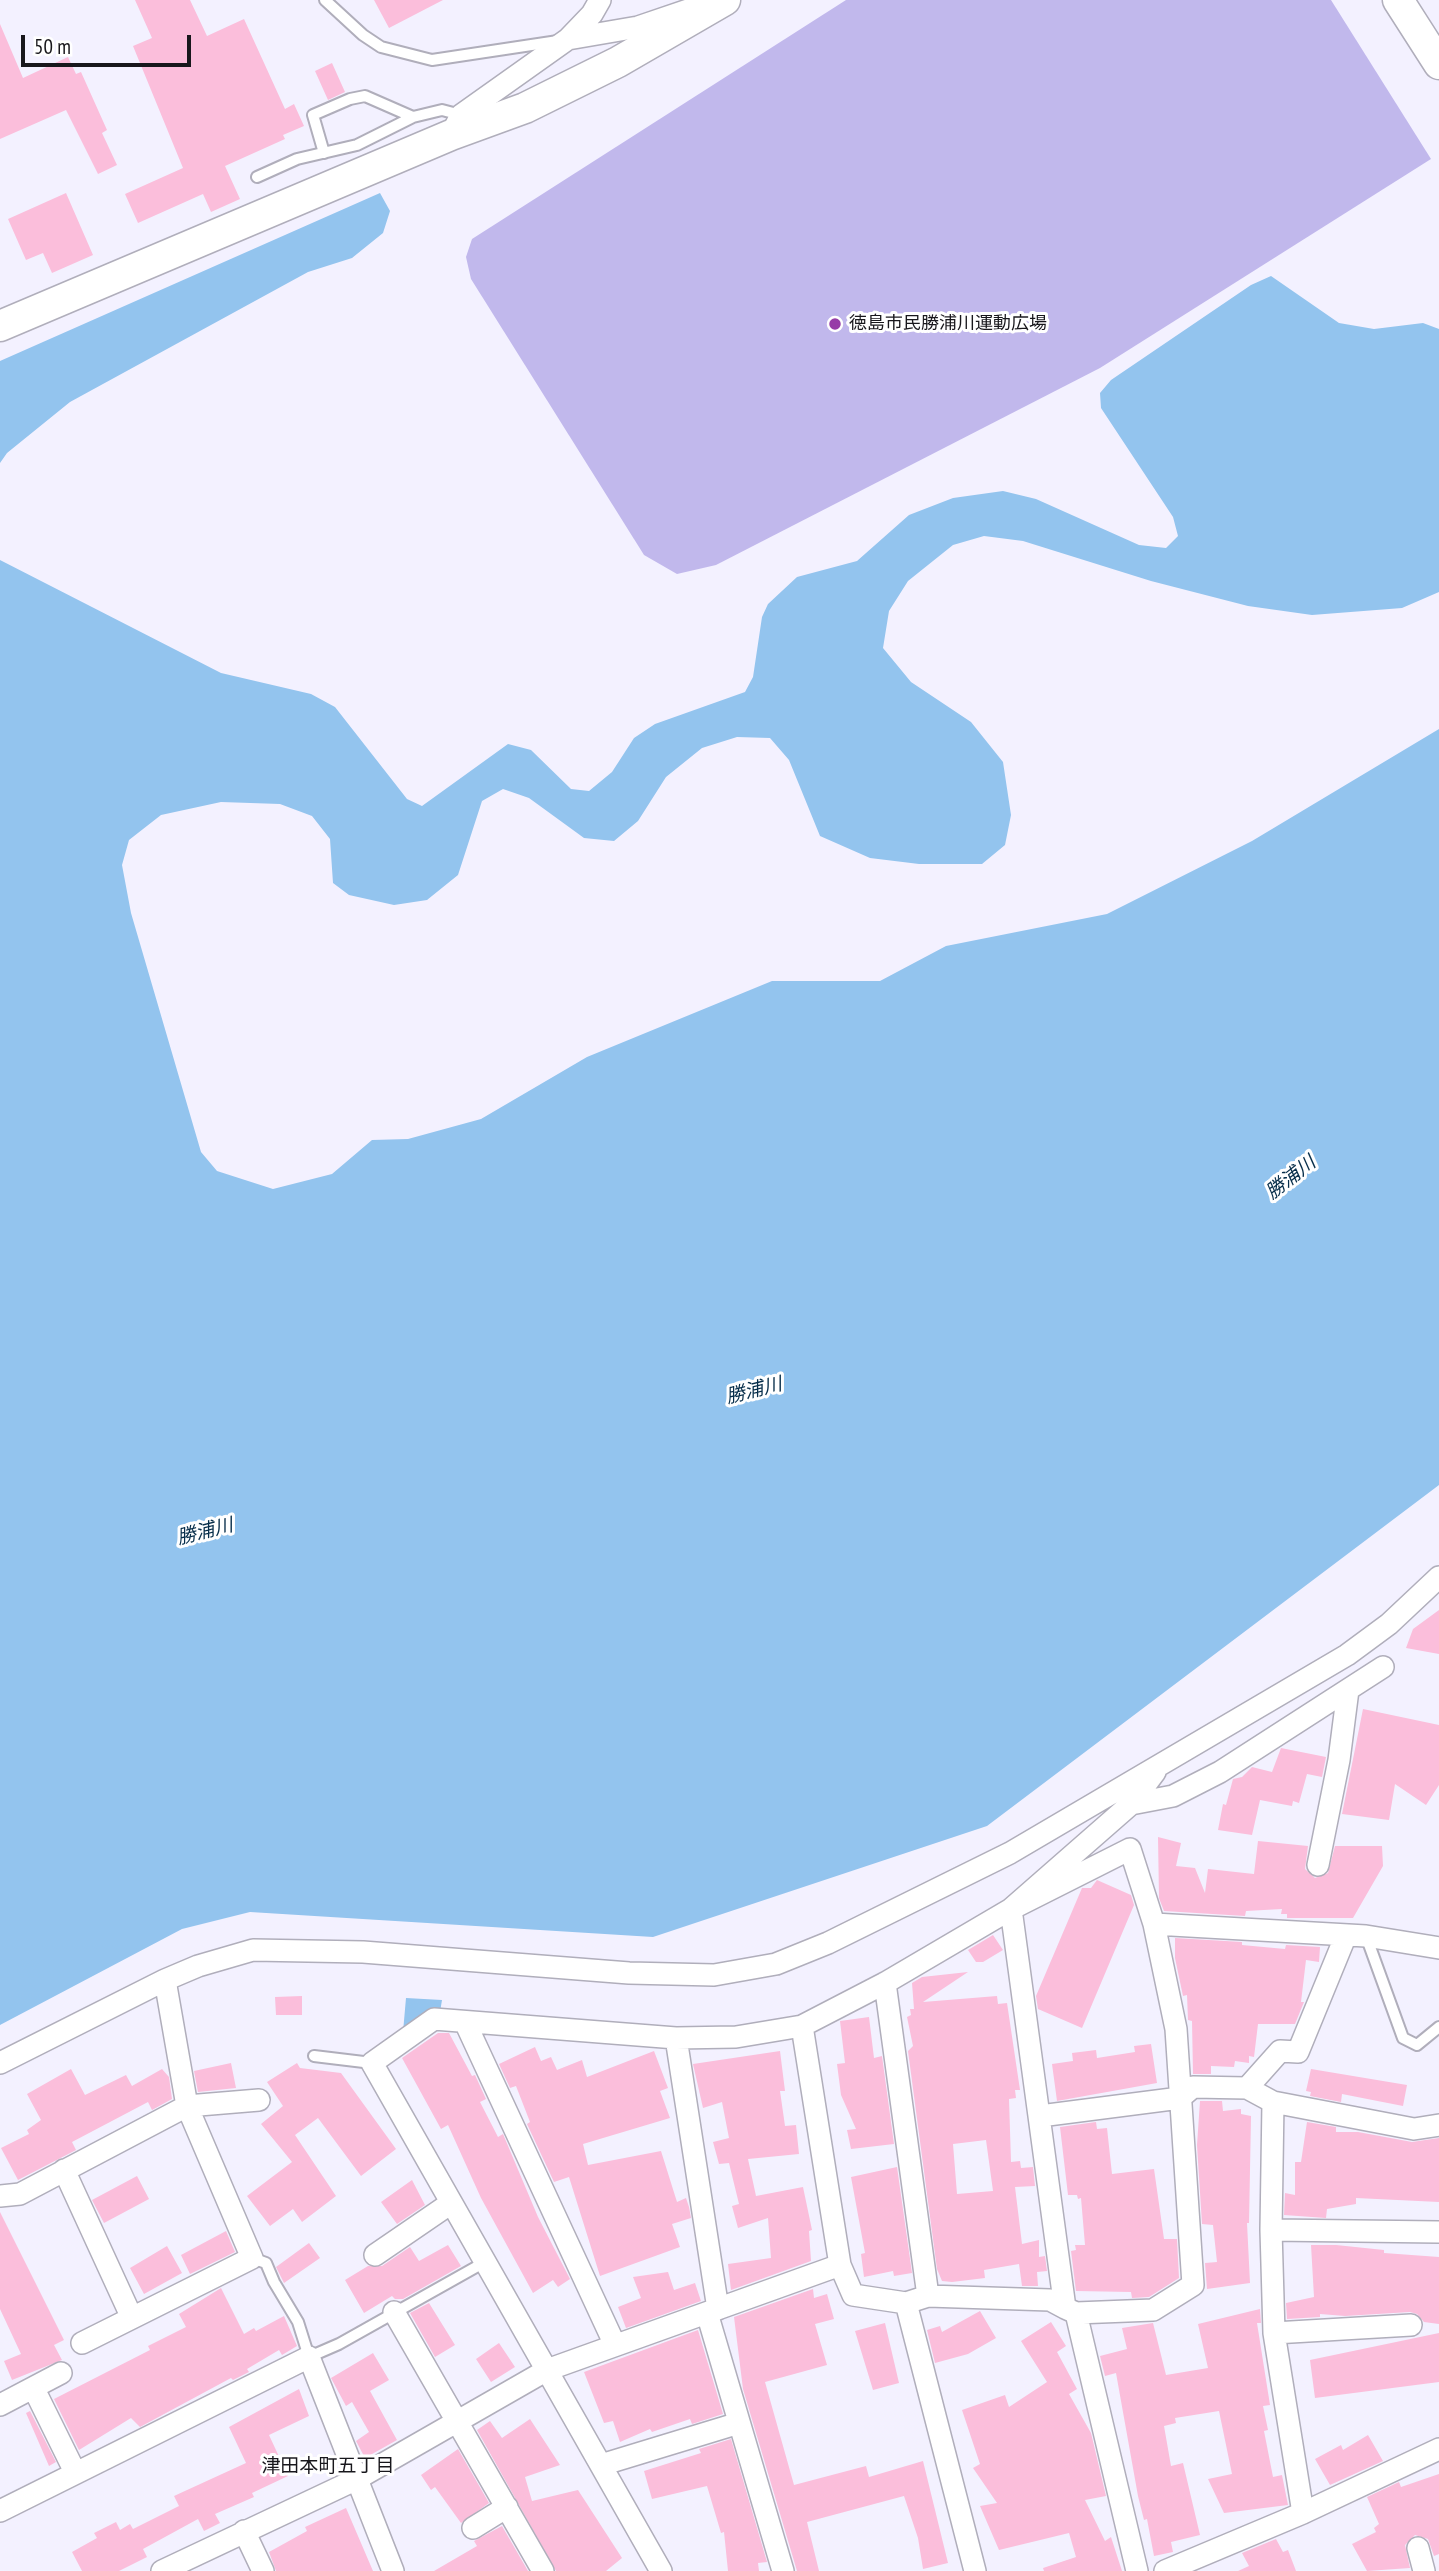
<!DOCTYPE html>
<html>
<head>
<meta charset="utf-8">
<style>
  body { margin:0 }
  #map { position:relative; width:1439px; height:2571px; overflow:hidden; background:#f3f1ff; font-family:"PT Sans Narrow",sans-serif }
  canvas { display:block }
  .scale { position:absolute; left:21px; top:35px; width:170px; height:32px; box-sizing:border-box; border:4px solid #18171c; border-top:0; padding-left:9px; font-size:21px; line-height:24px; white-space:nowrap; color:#18171c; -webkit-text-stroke:5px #fff; paint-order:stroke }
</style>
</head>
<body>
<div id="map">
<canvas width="1439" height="2571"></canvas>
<div class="scale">50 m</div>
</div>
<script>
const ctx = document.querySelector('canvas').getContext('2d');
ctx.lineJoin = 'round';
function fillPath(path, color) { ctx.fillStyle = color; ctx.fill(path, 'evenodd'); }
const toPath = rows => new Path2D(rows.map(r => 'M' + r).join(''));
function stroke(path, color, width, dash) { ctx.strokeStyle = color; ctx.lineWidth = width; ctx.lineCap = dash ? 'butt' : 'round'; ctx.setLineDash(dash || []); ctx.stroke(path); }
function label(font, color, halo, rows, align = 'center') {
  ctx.font = font + ' "PT Sans Narrow","Noto Sans JP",sans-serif'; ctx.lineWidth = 6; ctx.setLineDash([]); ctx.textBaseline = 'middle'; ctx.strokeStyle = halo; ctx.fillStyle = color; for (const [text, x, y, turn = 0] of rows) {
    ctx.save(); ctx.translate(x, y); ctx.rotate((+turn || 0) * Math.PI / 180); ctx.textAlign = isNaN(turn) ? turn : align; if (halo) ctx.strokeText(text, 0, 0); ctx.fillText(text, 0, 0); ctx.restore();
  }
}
const green = toPath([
  [846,0,1331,0,1431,159,1100,368,716,565,677,574,644,555,471,279,466,257,472,239]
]);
const water = toPath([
  [380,193,390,211,383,233,352,258,308,272,70,402,7,453,0,463,0,361],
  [1271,276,1339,323,1374,329,1423,323,1439,329,1439,592,1402,608,1312,615,1248,606,1151,581,1023,541,984,536,953,545,908,581,889,611,883,648,911,682,971,722,1003,762,1011,815,1005,845,982,864,919,864,870,858,820,836,789,760,770,738,737,737,702,748,666,777,638,821,614,841,584,838,529,798,503,789,482,801,458,875,427,900,394,905,349,895,333,883,330,839,312,816,280,804,221,802,161,815,129,840,122,865,131,913,201,1152,217,1171,273,1189,332,1174,372,1140,408,1139,481,1119,587,1057,772,981,880,981,946,946,1107,914,1252,841,1439,729,1439,1485,987,1826,653,1937,250,1912,182,1929,0,2025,0,560,221,673,311,694,335,707,407,799,422,806,508,744,531,750,571,789,589,791,612,772,634,738,655,724,745,692,753,677,762,617,768,604,797,577,857,561,909,515,953,498,1003,491,1036,499,1139,545,1166,548,1178,536,1173,517,1101,408,1100,393,1111,380,1251,285],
  [406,1998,442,2000,440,2012,403,2032]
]);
const building = toPath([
  [135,0,190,0,207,36,244,19,285,109,294,104,304,126,283,135,285,139,225,166,240,199,211,212,203,194,138,223,125,194,183,168,133,46,152,38],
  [374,0,443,0,389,28],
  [0,24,23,78,68,57,76,74,81,72,107,130,102,133,117,165,98,174,66,110,0,139],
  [332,63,345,92,328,100,315,71],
  [66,193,93,255,52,273,43,253,26,260,8,219],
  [1439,1610,1439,1654,1406,1648,1413,1629],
  [1363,1709,1439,1725,1439,1785,1426,1805,1395,1784,1389,1820,1342,1814],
  [1281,1748,1326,1757,1322,1777,1307,1774,1299,1803,1293,1801,1292,1806,1260,1800,1252,1835,1218,1830,1223,1804,1226,1805,1233,1779,1242,1777,1252,1767,1272,1772],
  [1158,1837,1181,1843,1176,1866,1195,1868,1205,1893,1208,1869,1254,1874,1258,1841,1308,1846,1305,1869,1315,1878,1328,1873,1335,1846,1382,1846,1383,1866,1353,1918,1287,1918,1287,1914,1281,1914,1282,1909,1246,1911,1245,1916,1164,1911,1159,1898],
  [1097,1880,1131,1895,1134,1905,1082,2028,1038,2009,1036,1996,1082,1888,1091,1888],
  [993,1935,1003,1950,983,1962,976,1962,968,1950],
  [1175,1938,1242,1942,1242,1945,1285,1949,1286,1945,1320,1947,1319,1962,1306,1960,1301,2002,1304,2002,1295,2024,1258,2024,1254,2057,1249,2056,1249,2063,1235,2061,1234,2067,1211,2066,1211,2074,1193,2074,1192,2021,1188,2020,1187,1995,1183,1996,1175,1958],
  [968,1972,923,2002,997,1996,998,2004,1007,2003,1020,2090,1015,2090,1016,2098,1009,2099,1011,2162,1020,2161,1021,2168,1033,2167,1035,2186,1015,2187,1022,2244,1039,2240,1039,2257,1045,2256,1047,2271,1037,2272,1038,2286,1022,2286,1019,2264,984,2270,985,2278,952,2282,942,2281,937,2269,908,2051,913,2046,907,2017,911,2015,910,2009,914,2009,912,1983,922,1977],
  [986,2140,993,2191,957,2194,953,2144],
  [302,1996,302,2015,276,2015,275,1997],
  [869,2017,874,2058,882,2056,894,2144,851,2149,847,2130,856,2129,841,2095,837,2064,845,2063,840,2021],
  [438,2033,449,2033,472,2076,475,2075,486,2099,480,2102,498,2137,503,2134,538,2217,570,2279,558,2287,553,2280,533,2293,481,2198,448,2125,441,2129,402,2058],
  [1151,2044,1157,2083,1057,2101,1052,2064,1073,2061,1072,2053,1096,2050,1097,2058,1135,2052,1134,2046],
  [535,2047,541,2061,551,2057,557,2070,582,2060,587,2077,654,2051,668,2088,660,2091,670,2118,583,2144,588,2165,661,2151,677,2202,686,2198,689,2207,691,2218,672,2224,680,2247,600,2276,569,2177,554,2182,527,2124,530,2122,516,2086,510,2088,499,2064],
  [780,2051,785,2091,780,2091,785,2126,796,2125,799,2154,748,2159,756,2196,803,2187,812,2230,809,2231,811,2261,731,2290,728,2264,771,2258,768,2218,738,2228,732,2206,739,2204,729,2163,719,2164,713,2142,729,2138,722,2102,703,2108,693,2064],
  [231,2063,236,2088,198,2092,194,2071],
  [297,2063,300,2068,341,2073,396,2149,361,2176,318,2118,295,2135,336,2196,302,2222,293,2209,270,2226,247,2196,292,2162,261,2124,283,2106,267,2082],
  [71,2069,85,2095,126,2075,132,2086,162,2069,169,2077,172,2099,152,2110,148,2102,72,2142,76,2150,18,2180,1,2148,29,2134,27,2130,41,2120,27,2094],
  [1311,2069,1407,2085,1403,2106,1342,2094,1341,2102,1310,2096,1311,2092,1306,2091],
  [1200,2101,1222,2101,1223,2111,1241,2109,1241,2114,1251,2116,1249,2223,1247,2223,1250,2283,1207,2289,1205,2263,1217,2262,1213,2225,1202,2224,1197,2145],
  [1096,2122,1097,2129,1107,2128,1112,2174,1154,2169,1164,2239,1177,2239,1179,2278,1149,2297,1132,2298,1131,2292,1076,2291,1071,2251,1076,2250,1075,2245,1085,2245,1081,2198,1078,2199,1077,2195,1068,2195,1060,2127],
  [1307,2122,1336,2127,1336,2132,1358,2132,1412,2142,1439,2138,1439,2202,1356,2198,1356,2204,1327,2209,1326,2218,1284,2215,1285,2193,1295,2195,1295,2162,1301,2162],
  [897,2167,912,2273,894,2276,893,2271,864,2277,861,2254,865,2253,851,2177],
  [137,2176,149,2199,104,2223,92,2200],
  [412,2180,425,2205,397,2224,381,2202],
  [0,2212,64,2340,54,2345,62,2360,12,2380,4,2361,21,2354,0,2309],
  [226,2231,235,2252,190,2274,181,2255],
  [309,2243,320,2258,284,2283,276,2267],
  [448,2245,461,2266,403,2299,395,2299,392,2296,364,2313,345,2280,368,2266,382,2266,410,2247,419,2261],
  [1311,2245,1336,2245,1384,2250,1384,2253,1439,2257,1439,2324,1424,2322,1417,2314,1410,2312,1345,2316,1320,2314,1320,2317,1287,2319,1286,2303,1314,2297],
  [167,2246,182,2273,144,2294,130,2268],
  [668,2272,674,2290,695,2283,701,2301,626,2328,618,2307,641,2298,633,2277],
  [221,2288,244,2334,254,2328,256,2331,284,2316,297,2346,282,2355,279,2350,247,2369,249,2372,233,2380,231,2378,140,2427,131,2418,79,2450,54,2399,150,2350,148,2346,186,2327,179,2314],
  [813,2289,814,2298,827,2294,834,2319,815,2324,827,2365,765,2382,794,2485,866,2466,869,2477,923,2461,948,2563,923,2569,918,2538,904,2496,807,2522,819,2571,797,2571,743,2389,734,2317],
  [429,2303,455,2345,435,2357,410,2313],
  [1260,2309,1261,2323,1257,2323,1270,2405,1263,2406,1268,2430,1264,2431,1273,2477,1282,2475,1288,2505,1224,2513,1208,2479,1232,2474,1219,2411,1175,2418,1176,2423,1164,2426,1171,2466,1183,2463,1200,2535,1171,2542,1173,2552,1154,2556,1147,2519,1144,2520,1138,2496,1116,2373,1105,2376,1100,2356,1127,2349,1122,2328,1153,2323,1166,2375,1208,2368,1198,2324],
  [980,2311,996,2338,968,2354,935,2363,927,2330,940,2326,942,2332],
  [1051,2322,1066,2346,1057,2352,1077,2389,1069,2394,1091,2433,1106,2496,1085,2500,1105,2541,1111,2537,1122,2571,1044,2571,1043,2568,1076,2557,1069,2533,999,2550,980,2506,997,2503,973,2468,980,2464,962,2410,1005,2395,1009,2407,1047,2382,1021,2341],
  [885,2323,899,2383,873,2390,855,2331],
  [698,2330,723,2414,692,2424,690,2419,652,2432,650,2429,620,2442,613,2421,604,2423,584,2372],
  [1439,2333,1439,2382,1315,2398,1310,2360],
  [499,2343,515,2367,491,2382,476,2359],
  [373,2353,389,2380,370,2391,397,2440,365,2458,356,2441,369,2432,352,2402,346,2406,331,2378],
  [299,2389,309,2416,269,2435,288,2476,252,2493,254,2497,215,2514,220,2523,204,2531,198,2519,143,2549,147,2557,119,2571,82,2571,72,2552,97,2538,94,2533,116,2522,120,2530,130,2524,133,2529,179,2506,174,2496,246,2463,229,2427],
  [30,2411,56,2462,49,2466,26,2413],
  [530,2419,560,2465,525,2477,532,2501,578,2490,622,2558,606,2571,556,2571,477,2430,490,2421,502,2438],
  [1368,2435,1383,2461,1330,2485,1315,2459,1341,2445,1343,2450],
  [731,2439,767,2562,758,2563,759,2571,728,2571,724,2532,721,2533,707,2486,652,2499,644,2471,701,2453,699,2449],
  [458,2449,489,2503,461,2523,435,2487,431,2490,421,2475],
  [1439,2474,1439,2554,1434,2556,1428,2539,1415,2535,1405,2545,1410,2568,1367,2571,1352,2544,1376,2532,1374,2528,1379,2524,1367,2497,1399,2482,1401,2487],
  [346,2508,373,2571,276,2571,269,2552,307,2531,305,2527],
  [502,2526,528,2571,434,2571,477,2546,474,2541],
  [1276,2539,1283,2552,1288,2550,1296,2571,1238,2571,1249,2566,1242,2553]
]);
const lane = toPath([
  [325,0,363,35,381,47,432,60,558,41],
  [324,153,313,115,350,99,365,96,413,117],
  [257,177,297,159,357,145,413,117,442,110,461,115],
  [1366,1936,1403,2038,1417,2045,1439,2027],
  [314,2056,372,2063],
  [252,2258,266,2263,274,2282,298,2322,309,2357,339,2344,485,2262]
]);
const street = toPath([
  [568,39,638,27,691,9],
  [451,135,461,115,568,39,592,14,600,0],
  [1131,1804,1173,1796,1220,1772,1383,1667],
  [1318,1865,1339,1760,1348,1690],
  [1154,1924,1366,1936,1439,1948],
  [885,1983,928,2296],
  [465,2022,615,2345],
  [802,2026,840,2265,853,2295,906,2303,928,2296,1050,2300,1065,2308,1076,2313,1153,2310,1193,2285,1176,2029,1154,1924,1130,1849,1011,1909,1065,2308],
  [676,2038,718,2309],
  [0,2063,165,1980,198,1966,253,1950,363,1952,629,1973,714,1975,776,1964,828,1943,1010,1853,1347,1655,1389,1624,1439,1577],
  [1247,2088,1280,2051,1298,2052,1346,1935],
  [1273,2102,1271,2230,1274,2333,1303,2513],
  [1040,2116,1180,2098,1193,2087,1247,2088,1273,2102,1414,2129,1439,2125],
  [64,2170,132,2318],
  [0,2196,20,2194,187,2106,259,2100],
  [1271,2230,1439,2232],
  [375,2255,451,2203],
  [906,2303,975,2571],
  [394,2312,543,2571],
  [707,2313,783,2571],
  [1076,2313,1137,2571],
  [1274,2333,1411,2325],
  [82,2343,252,2258,187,2106,165,1980],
  [34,2389,75,2472],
  [0,2405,61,2373],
  [601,2465,739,2423],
  [0,2511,309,2357,393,2571],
  [473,2528,507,2507],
  [244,2531,263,2571],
  [1418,2548,1424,2571],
  [162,2571,355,2480,547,2370,840,2265],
  [661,2571,372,2063,434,2019,676,2038,736,2037,802,2026,885,1983,1011,1909,1131,1804,1155,1772],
  [1165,2571,1303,2513,1439,2449]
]);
const secondary = toPath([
  [1398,0,1439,64],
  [0,326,451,135,525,108,618,62,725,0]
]);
const markers = [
  [835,324,7,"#973ca7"]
];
const poiNames = [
  ["徳島市民勝浦川運動広場",849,324]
];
const waterNames = [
  ["勝浦川",1291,1178,-38],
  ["勝浦川",754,1391,-14],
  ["勝浦川",205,1532,-14]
];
const neighbourhoodNames = [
  ["津田本町五丁目",328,2467]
];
fillPath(green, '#c1b8ec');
fillPath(water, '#93c4ee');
fillPath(building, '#fbbedb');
stroke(lane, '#b0aebb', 14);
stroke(street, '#b0aebb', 24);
stroke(secondary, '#b0aebb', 33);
stroke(lane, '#fff', 10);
stroke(street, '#fff', 21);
stroke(secondary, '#fff', 30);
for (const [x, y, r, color] of markers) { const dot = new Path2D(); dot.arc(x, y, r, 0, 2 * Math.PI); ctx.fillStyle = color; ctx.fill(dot); stroke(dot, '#fff', 2.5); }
label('18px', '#18171c', '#fff', poiNames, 'left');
label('italic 19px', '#072e4a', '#fff', waterNames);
label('19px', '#18171c', '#fff', neighbourhoodNames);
</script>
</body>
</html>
